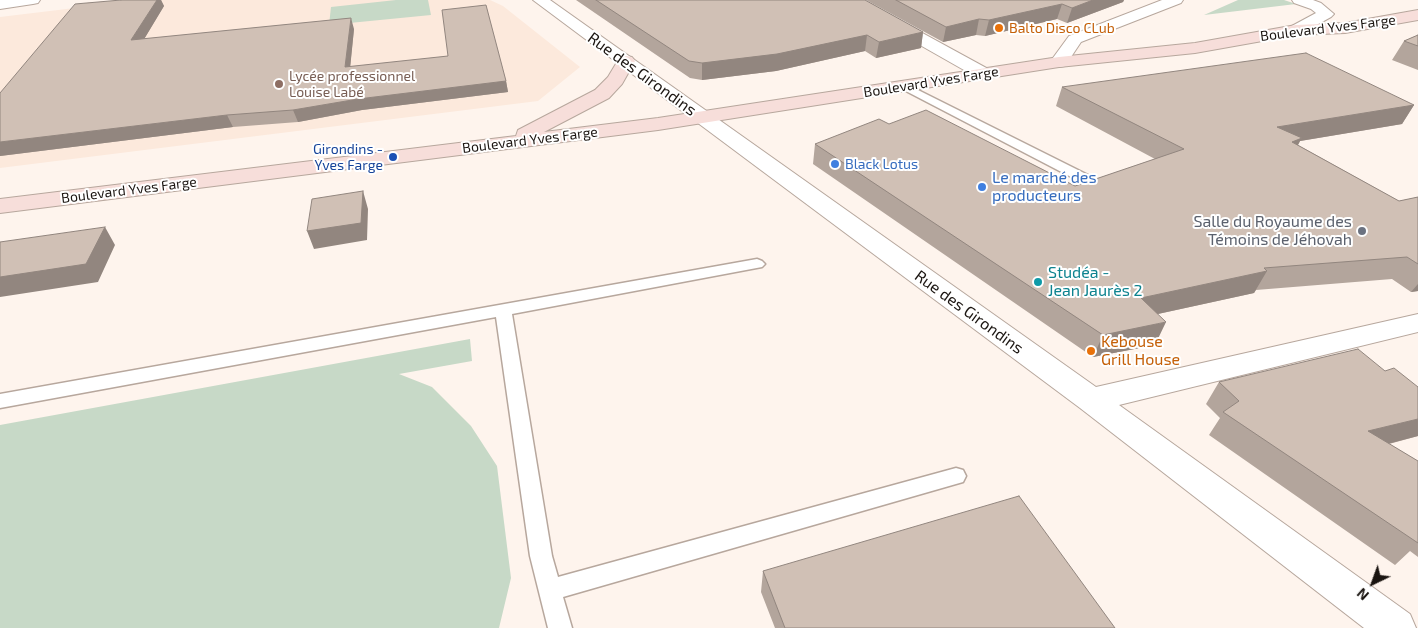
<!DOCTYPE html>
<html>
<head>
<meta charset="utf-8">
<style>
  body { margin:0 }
  #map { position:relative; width:1418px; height:628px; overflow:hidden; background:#fef4ed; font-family:"Exo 2",sans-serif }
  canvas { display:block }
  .north { position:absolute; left:1348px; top:558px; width:50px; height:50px; -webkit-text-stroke:4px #fff; paint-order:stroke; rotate:222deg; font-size:14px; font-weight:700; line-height:20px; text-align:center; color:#1b1511 }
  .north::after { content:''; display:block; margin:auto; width:18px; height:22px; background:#1b1511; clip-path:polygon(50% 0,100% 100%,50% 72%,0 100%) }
</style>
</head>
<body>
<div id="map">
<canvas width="1418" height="628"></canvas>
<div class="north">N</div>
</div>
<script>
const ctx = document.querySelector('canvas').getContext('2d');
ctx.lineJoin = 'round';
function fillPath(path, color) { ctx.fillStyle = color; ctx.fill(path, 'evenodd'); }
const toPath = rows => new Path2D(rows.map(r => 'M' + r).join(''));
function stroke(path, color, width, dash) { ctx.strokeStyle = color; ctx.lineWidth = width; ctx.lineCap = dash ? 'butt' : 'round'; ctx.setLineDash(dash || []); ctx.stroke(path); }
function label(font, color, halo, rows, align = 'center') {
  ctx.font = font + ' "Exo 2",sans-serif'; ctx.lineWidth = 4; ctx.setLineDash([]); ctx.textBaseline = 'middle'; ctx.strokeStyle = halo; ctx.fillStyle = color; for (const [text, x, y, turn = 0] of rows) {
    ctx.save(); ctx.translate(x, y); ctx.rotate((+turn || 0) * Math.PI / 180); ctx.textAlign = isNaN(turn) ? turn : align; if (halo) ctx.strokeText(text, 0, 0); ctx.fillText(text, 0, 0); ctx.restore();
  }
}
const built = toPath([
  [141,0,490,0,503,6,580,67,538,101,0,168,0,17]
]);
const green = toPath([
  [396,0,428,0,431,15,329,25,331,7],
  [1238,0,1284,0,1296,4,1204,15],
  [470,339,472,361,399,374,432,387,471,426,497,466,511,578,499,628,0,628,0,425]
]);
const lane = toPath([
  [906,84,1108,185,1110,188,1103,192,1098,191,902,89,901,87,906,84],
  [757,259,762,261,765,264,762,267,512,314,552,556,558,577,956,468,963,470,966,476,963,482,956,484,563,597,572,628,548,628,530,556,496,317,0,408,0,394,757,259]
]);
const street = toPath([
  [0,0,40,0,38,3,33,4,0,9,0,0],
  [533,0,550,0,1096,387,1418,314,1418,332,1119,405,1410,614,1416,628,1364,628,1080,408,533,0],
  [844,0,862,0,990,70,993,74,990,78,984,79,978,78,846,3,844,0],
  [1162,0,1183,0,1181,3,1081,42,1065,66,1059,67,1053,66,1050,62,1069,36,1162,0],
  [1292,0,1313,0,1321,3,1334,14,1331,17,1302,33,1290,33,1288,30,1290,27,1316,13,1311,9,1294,3,1292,0]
]);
const secondary = toPath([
  [1418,10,1418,20,1345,33,1296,35,1195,53,1059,67,658,130,0,213,0,199,516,136,518,130,595,90,608,77,620,57,626,56,632,57,635,61,622,84,609,98,544,132,658,118,1059,57,1195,43,1296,25,1345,23,1418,10]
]);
const wall = toPath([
  [121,0,161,0,164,6,144,39,354,29,350,67,506,81,508,92,362,110,298,122,233,127,0,156,0,93],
  [576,0,865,0,923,32,921,48,876,58,865,51,776,71,702,80,690,78],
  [866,0,1124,0,1123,2,1067,23,1057,19,985,36,976,35,943,42],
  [1418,35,1418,70,1392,60,1404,41],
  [1062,87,1414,105,1402,124,1300,141,1298,145,1399,201,1418,197,1418,291,1411,292,1392,279,1256,290,1254,293,1158,314,1155,345,1093,357,813,164,815,144,889,124,1075,186,1155,159,1056,106],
  [1385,371,1418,387,1418,436,1389,444,1418,461,1418,557,1410,551,1395,565,1209,435,1220,418,1206,404,1219,382],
  [763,571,1115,628,775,628,761,592]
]);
const shadedWall = toPath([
  [157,0,161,0,164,6,137,51,131,40],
  [1093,0,1124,0,1123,2,1067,23,1072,8],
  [1062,4,1057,19,985,36,989,20],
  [351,18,354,29,349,79,345,67],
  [979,19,976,35,943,42,946,27],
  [923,32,921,48,876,58,879,42],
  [867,35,865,51,776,71,702,80,702,63],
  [506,81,508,92,362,110,298,122,293,110,358,99],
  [1414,105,1402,124,1300,141,1291,158,1277,127],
  [227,115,233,127,0,156,0,142],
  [363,191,368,209,367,240,314,249,307,231],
  [105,227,115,245,98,282,0,297,0,277],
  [1267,271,1254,293,1130,320,1141,298],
  [1418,284,1418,291,1411,292],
  [1166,322,1155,345,1093,357,1103,335],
  [1418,419,1418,436,1349,454,1368,431]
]);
const building = toPath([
  [121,0,157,0,131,40,351,18,345,67,448,56,442,10,486,5,506,81,358,99,293,110,227,115,0,142,0,93,75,4,121,0],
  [596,0,865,0,923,32,879,42,867,35,777,54,702,63,689,61,596,0],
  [896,0,1093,0,1072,8,1062,4,989,20,979,19,946,27,896,0],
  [1418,35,1418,46,1404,41,1418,35],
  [1306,53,1414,105,1277,127,1302,138,1292,142,1399,201,1418,197,1418,264,1407,257,1264,268,1267,271,1141,298,1166,322,1103,335,815,144,879,119,889,124,926,110,1075,186,1184,149,1062,87,1306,53],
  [363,191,361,223,307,231,312,199,363,191],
  [105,227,86,264,0,277,0,242,105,227],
  [1358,349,1385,371,1394,368,1418,387,1418,419,1368,431,1418,461,1418,543,1223,412,1239,401,1219,382,1358,349],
  [1019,496,1115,628,785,628,763,571,1019,496]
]);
const markers = [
  [999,28,5,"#e8710a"],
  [279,84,5,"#8d6e63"],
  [393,157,5,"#1a4fb4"],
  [835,164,5,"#3f7fe0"],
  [982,187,5,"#3f7fe0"],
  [1362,231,5,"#6b7280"],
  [1038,282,5,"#0f9aa8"],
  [1091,351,5,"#e8710a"]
];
const farFoodnames = [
  ["Balto Disco CLub",1009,28]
];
const farStreetnames = [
  ["Boulevard Yves Farge",1328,28,-7],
  ["Boulevard Yves Farge",931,82,-9],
  ["Boulevard Yves Farge",530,140,-7],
  ["Boulevard Yves Farge",129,190,-7]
];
const farEducationnames = [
  ["Lycée professionnel",289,76],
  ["Louise Labé",289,92]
];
const farTransitnames = [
  ["Girondins -",383,149],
  ["Yves Farge",383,165]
];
const farShopnames = [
  ["Black Lotus",845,164]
];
const streetNames = [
  ["Rue des Girondins",642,74,36],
  ["Rue des Girondins",969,312,36]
];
const shopNames = [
  ["Le marché des",992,178],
  ["producteurs",992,196]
];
const worshipNames = [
  ["Salle du Royaume des",1352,222],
  ["Témoins de Jéhovah",1352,240]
];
const cultureNames = [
  ["Studéa -",1048,273],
  ["Jean Jaurès 2",1048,291]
];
const foodNames = [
  ["Kebouse",1101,342],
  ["Grill House",1101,360]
];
fillPath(built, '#fce9dc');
fillPath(green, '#c7d9c7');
stroke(lane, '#b7a79d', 3);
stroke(street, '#b7a79d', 2);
stroke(secondary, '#b7a79d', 2);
fillPath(lane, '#fff');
fillPath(street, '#fff');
fillPath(secondary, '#f7deda');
fillPath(wall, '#b3a59c');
fillPath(shadedWall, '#92867f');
fillPath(building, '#d0c0b5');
stroke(building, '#92867f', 1);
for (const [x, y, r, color] of markers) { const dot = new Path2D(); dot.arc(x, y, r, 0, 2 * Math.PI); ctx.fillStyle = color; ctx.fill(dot); stroke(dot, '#fff', 2); }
label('14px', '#c56008', '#fff', farFoodnames, 'left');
label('14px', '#1b1511', '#fff', farStreetnames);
label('14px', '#785e54', '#fff', farEducationnames, 'left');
label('14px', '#164399', '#fff', farTransitnames, 'right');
label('14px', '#366cbe', '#fff', farShopnames, 'left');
label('16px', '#1b1511', '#fff', streetNames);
label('16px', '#366cbe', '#fff', shopNames, 'left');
label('16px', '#5b616d', '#fff', worshipNames, 'right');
label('16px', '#0d838f', '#fff', cultureNames, 'left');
label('16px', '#c56008', '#fff', foodNames, 'left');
</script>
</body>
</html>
